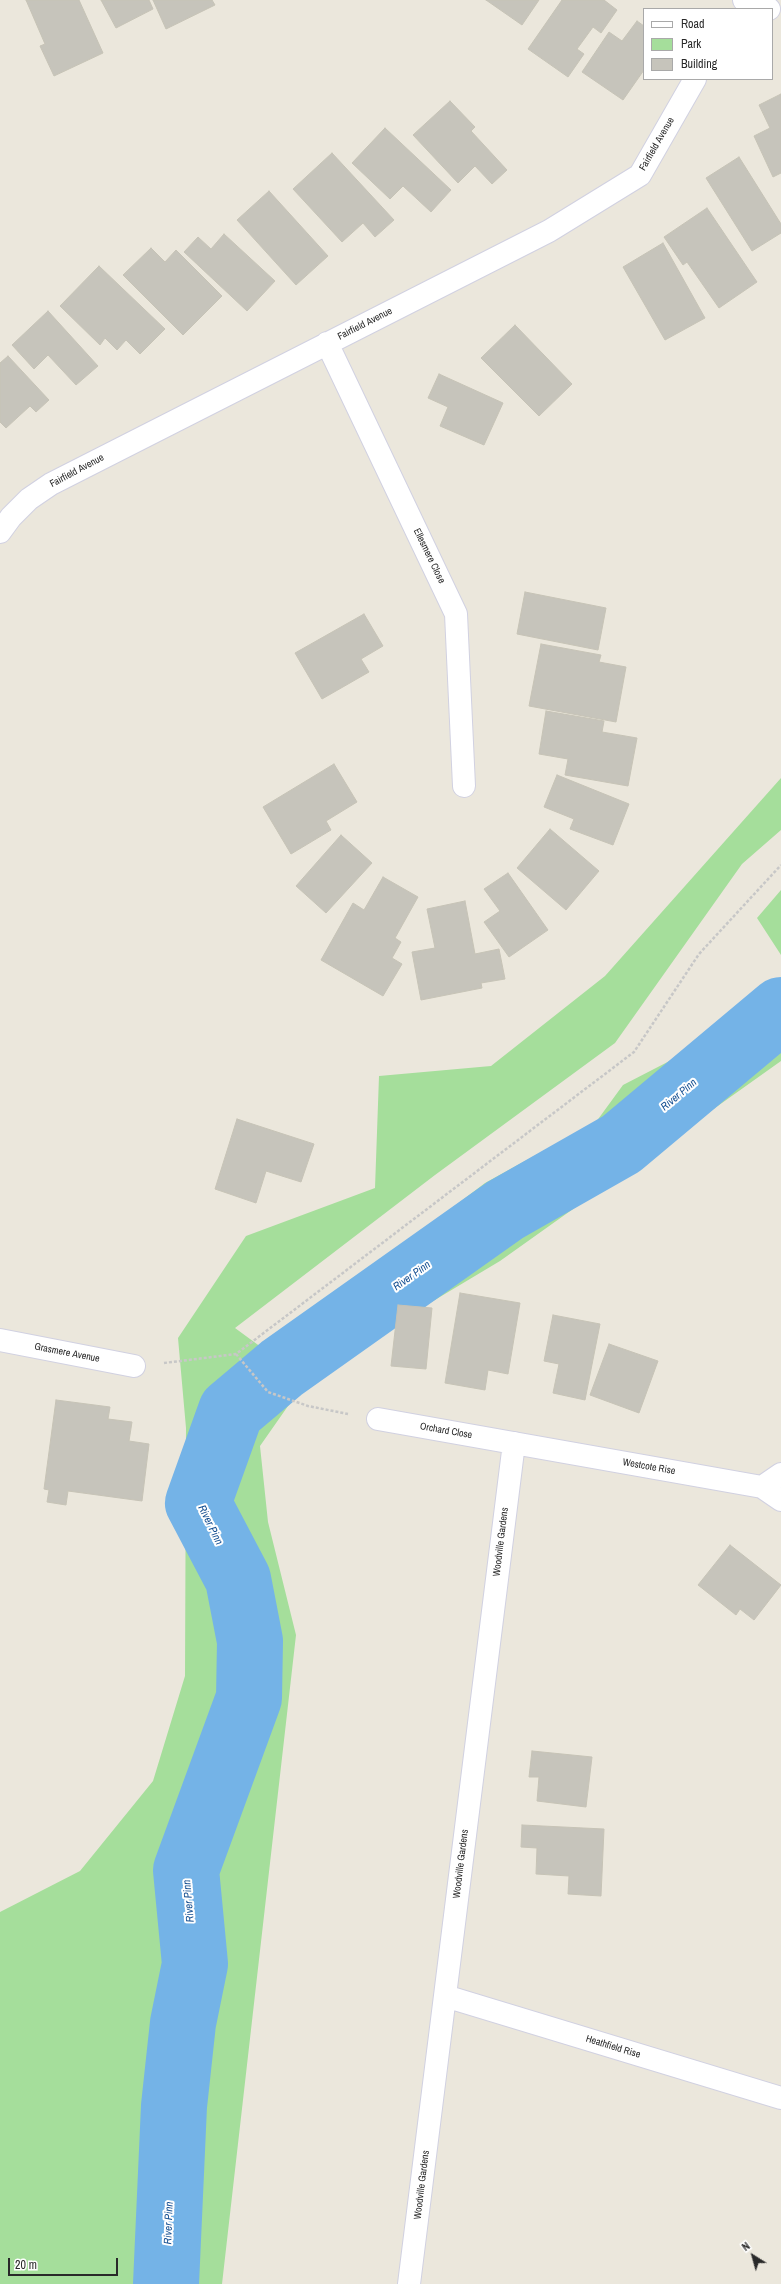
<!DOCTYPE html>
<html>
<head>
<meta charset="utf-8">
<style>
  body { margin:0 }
  #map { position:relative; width:781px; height:2284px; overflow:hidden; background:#ebe7dc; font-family:"Archivo Narrow",sans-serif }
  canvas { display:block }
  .legend { position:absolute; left:643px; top:8px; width:130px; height:72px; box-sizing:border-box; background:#fff; border:1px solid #a9a9a9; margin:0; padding:5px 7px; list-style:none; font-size:12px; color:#292929 }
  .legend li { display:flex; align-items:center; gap:8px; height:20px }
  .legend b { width:20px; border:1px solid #a9a9a9 }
  .north { position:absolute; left:733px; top:2236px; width:40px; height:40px; -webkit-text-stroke:3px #fff; paint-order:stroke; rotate:323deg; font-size:11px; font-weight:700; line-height:16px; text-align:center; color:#292929 }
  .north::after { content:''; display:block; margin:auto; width:14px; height:18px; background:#292929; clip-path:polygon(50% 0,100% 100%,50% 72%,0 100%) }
  .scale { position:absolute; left:8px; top:2258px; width:110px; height:18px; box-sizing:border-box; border:2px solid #292929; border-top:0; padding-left:5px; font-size:12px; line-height:14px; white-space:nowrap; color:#292929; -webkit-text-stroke:3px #fff; paint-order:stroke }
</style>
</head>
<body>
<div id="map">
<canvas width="781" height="2284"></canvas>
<ul class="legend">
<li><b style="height:5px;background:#fff"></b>Road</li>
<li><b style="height:11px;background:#a5de9b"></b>Park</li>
<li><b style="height:11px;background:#c6c4bb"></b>Building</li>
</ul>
<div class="north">N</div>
<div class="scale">20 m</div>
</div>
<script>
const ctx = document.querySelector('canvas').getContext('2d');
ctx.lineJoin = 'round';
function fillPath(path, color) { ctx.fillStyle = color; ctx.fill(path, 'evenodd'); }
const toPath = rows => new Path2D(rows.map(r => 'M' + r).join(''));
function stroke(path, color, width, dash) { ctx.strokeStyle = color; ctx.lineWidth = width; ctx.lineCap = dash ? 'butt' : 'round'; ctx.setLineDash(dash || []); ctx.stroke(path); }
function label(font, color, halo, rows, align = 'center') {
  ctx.font = font + ' "Archivo Narrow",sans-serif'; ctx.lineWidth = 4; ctx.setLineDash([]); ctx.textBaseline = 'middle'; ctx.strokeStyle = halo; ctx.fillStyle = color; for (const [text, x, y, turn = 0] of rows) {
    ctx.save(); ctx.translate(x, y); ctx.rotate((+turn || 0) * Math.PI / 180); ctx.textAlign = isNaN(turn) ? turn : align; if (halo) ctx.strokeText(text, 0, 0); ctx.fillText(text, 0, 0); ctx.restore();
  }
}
const green = toPath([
  [781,778,781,830,742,864,615,1043,435,1175,235,1328,265,1350,485,1183,596,1122,623,1085,714,1038,781,984,781,1061,500,1261,373,1337,295,1396,260,1446,268,1522,296,1635,222,2284,0,2284,0,1912,80,1871,153,1781,185,1676,186,1428,178,1338,246,1236,375,1188,379,1076,491,1066,605,976],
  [781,890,781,955,757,918]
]);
const river = toPath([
  [166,2284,174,2106,183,2023,195,1964,186,1870,249,1698,250,1641,238,1579,198,1503,231,1411,282,1368,505,1210,621,1144,781,1010]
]);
const building = toPath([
  [26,0,79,0,103,53,54,76,40,46,45,44,26,0],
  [101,0,149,0,153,9,116,28,101,0],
  [153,0,212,0,215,5,166,29,153,0],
  [486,0,539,0,522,25,486,0],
  [562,0,604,0,617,10,601,33,593,27,577,49,584,54,568,77,528,49,562,0],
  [637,21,644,26,644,70,623,100,582,72,609,32,622,41,637,21],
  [781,94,781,173,773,177,754,136,770,128,759,105,781,94],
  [450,101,475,127,471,131,507,170,492,184,475,166,458,183,413,135,450,101],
  [385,128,451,190,431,212,403,186,390,199,352,163,385,128],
  [332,153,394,220,375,237,363,223,342,242,293,189,332,153],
  [739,157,781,224,781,233,752,251,706,178,739,157],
  [269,191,328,256,296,285,237,220,269,191],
  [707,208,757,282,719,308,687,262,683,265,664,237,707,208],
  [224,234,275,281,247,311,184,252,198,237,211,249,224,234],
  [663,243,705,318,665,340,623,267,663,243],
  [151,248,165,262,176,250,222,296,183,335,123,275,151,248],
  [99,266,165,329,140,354,126,340,117,350,105,338,100,345,60,306,99,266],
  [48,311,98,366,76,385,48,355,34,369,12,345,48,311],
  [515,325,572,384,539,416,481,358,515,325],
  [8,356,49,400,36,412,30,406,6,428,0,422,0,363,8,356],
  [439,374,503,403,484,445,440,426,448,407,428,398,439,374],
  [525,592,606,608,598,650,517,634,525,592],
  [364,614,383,646,361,659,369,672,322,699,295,653,364,614],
  [541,644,601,655,599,662,626,667,616,722,529,706,541,644],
  [546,711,604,721,602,732,637,738,628,786,565,775,568,759,539,754,546,711],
  [334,764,357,802,326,821,331,830,291,854,263,807,334,764],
  [557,775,629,804,613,845,570,829,574,819,544,807,557,775],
  [550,829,599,871,566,910,517,868,550,829],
  [341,835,372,863,326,913,296,886,341,835],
  [508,873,548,930,509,957,484,922,500,911,484,889,508,873],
  [383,877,418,897,395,938,401,942,392,958,402,964,383,996,321,960,353,903,364,910,383,877],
  [465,901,475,954,499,949,505,979,481,983,482,988,421,1000,412,952,435,948,427,909,465,901],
  [237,1119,314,1144,301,1182,266,1171,256,1203,215,1189,237,1119],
  [460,1293,520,1303,508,1374,488,1370,485,1390,445,1383,460,1293],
  [398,1305,432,1308,426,1369,391,1366,398,1305],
  [553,1315,600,1324,585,1400,553,1393,559,1364,544,1361,553,1315],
  [609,1344,658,1361,639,1413,590,1395,609,1344],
  [56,1400,110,1407,108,1419,132,1422,129,1441,149,1444,142,1501,68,1491,66,1505,47,1502,49,1490,44,1489,56,1400],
  [730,1545,781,1585,754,1620,740,1609,736,1615,698,1585,730,1545],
  [532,1751,592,1757,586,1807,537,1801,539,1777,529,1777,532,1751],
  [522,1825,604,1829,601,1896,568,1894,569,1876,536,1874,537,1848,521,1847,522,1825]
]);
const path = toPath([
  [236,1354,268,1392,308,1406,348,1414],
  [164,1363,236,1354,634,1052,699,954,781,865]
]);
const street = toPath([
  [744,0,769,9],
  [327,343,456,614,464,786],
  [0,532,11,517,29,499,51,484,549,231,640,175,695,79],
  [0,1340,134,1366],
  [378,1419,762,1487,781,1474],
  [762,1487,781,1500],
  [445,1996,781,2098],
  [409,2284,514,1443]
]);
const streetNames = [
  ["Fairfield Avenue",657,144,-60],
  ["Fairfield Avenue",365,324,-27],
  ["Fairfield Avenue",77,471,-28],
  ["Ellesmere Close",429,556,64],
  ["Grasmere Avenue",67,1353,11],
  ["Orchard Close",446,1431,10],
  ["Westcote Rise",649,1467,10],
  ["Woodville Gardens",501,1542,-83],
  ["Woodville Gardens",461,1864,-83],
  ["Heathfield Rise",613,2047,17],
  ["Woodville Gardens",422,2185,-83]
];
const waterNames = [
  ["River Pinn",679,1095,-40],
  ["River Pinn",412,1276,-35],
  ["River Pinn",210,1525,64],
  ["River Pinn",189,1901,-95],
  ["River Pinn",169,2223,-88]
];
fillPath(green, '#a5de9b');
stroke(river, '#74b3e7', 66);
fillPath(building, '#c6c4bb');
stroke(building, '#c6c3b6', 1);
stroke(street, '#d1d1e1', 24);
stroke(path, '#c7c7c7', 2.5, [3, 2]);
stroke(street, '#fff', 22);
label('10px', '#292929', '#fff', streetNames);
label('italic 11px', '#154f91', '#fff', waterNames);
</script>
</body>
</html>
